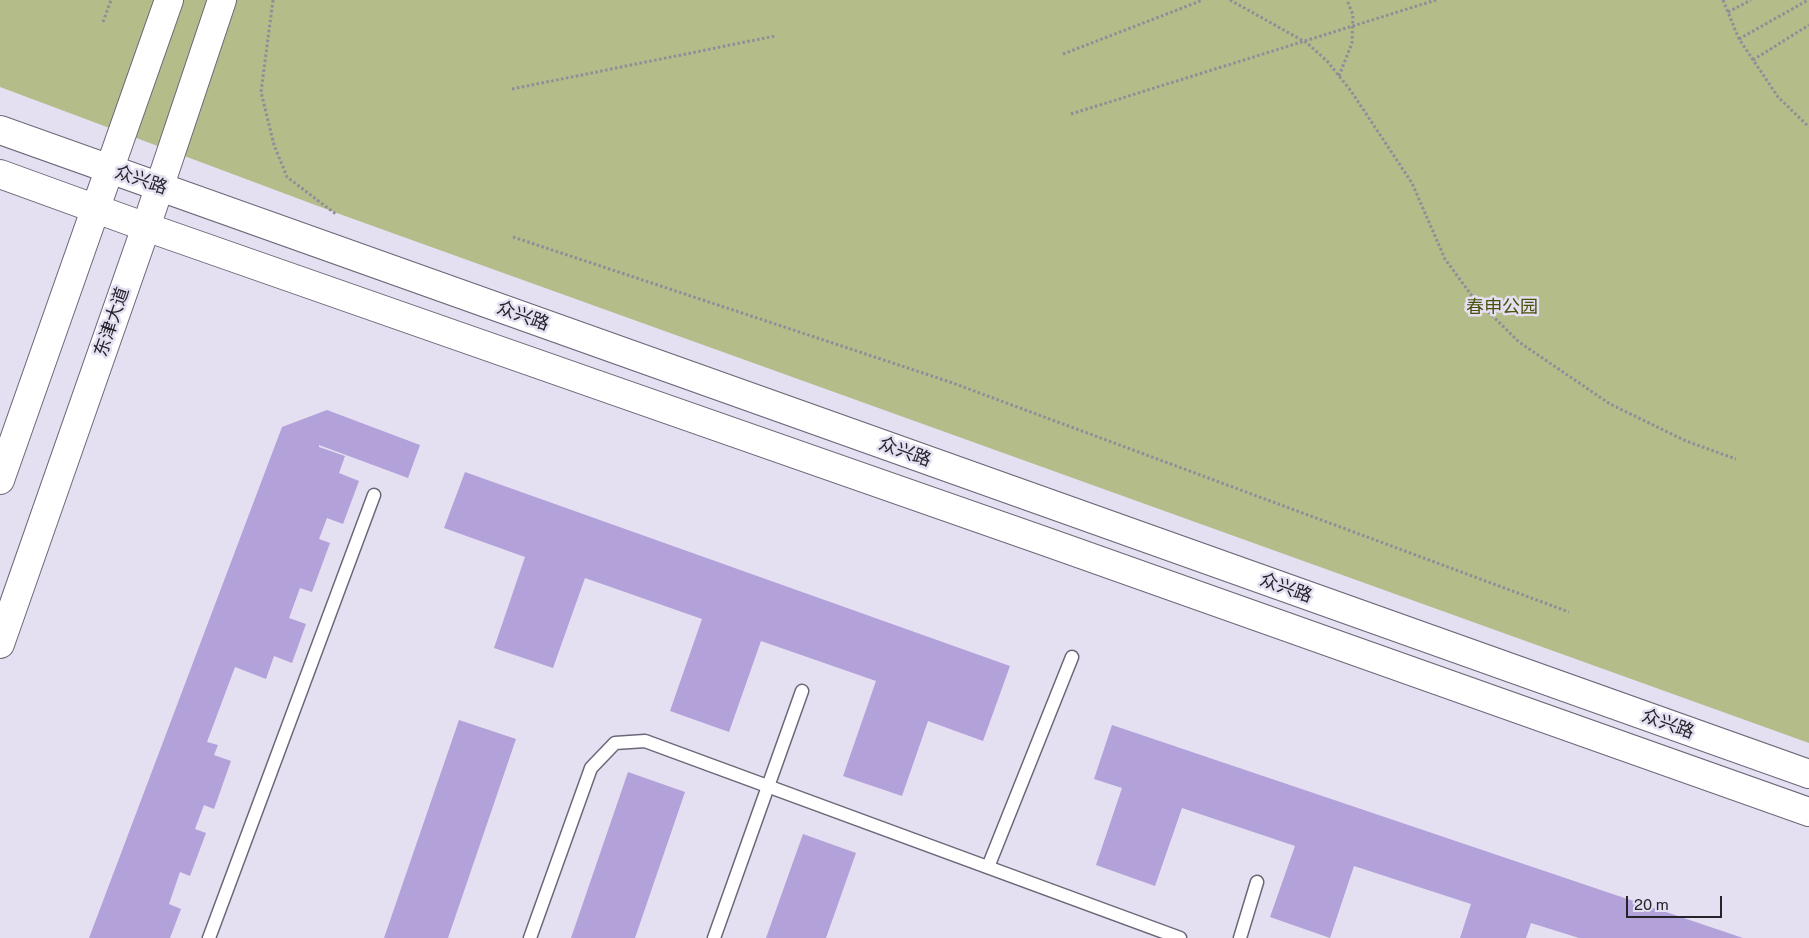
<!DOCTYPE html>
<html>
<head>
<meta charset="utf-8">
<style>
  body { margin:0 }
  #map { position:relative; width:1809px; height:938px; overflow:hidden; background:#e5dff2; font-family:"Public Sans",sans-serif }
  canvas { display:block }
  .scale { position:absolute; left:1626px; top:896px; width:96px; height:22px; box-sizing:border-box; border:2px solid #26242b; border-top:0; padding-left:6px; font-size:15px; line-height:18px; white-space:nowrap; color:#26242b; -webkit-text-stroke:4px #e5dff2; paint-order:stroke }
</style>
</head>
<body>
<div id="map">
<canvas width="1809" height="938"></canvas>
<div class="scale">20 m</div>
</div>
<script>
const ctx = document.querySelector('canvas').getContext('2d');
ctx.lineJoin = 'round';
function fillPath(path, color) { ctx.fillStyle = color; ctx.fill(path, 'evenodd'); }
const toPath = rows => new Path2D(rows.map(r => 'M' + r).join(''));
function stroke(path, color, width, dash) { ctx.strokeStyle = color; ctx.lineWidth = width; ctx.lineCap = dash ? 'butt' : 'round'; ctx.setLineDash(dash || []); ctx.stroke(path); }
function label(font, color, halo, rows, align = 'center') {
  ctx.font = font + ' "Public Sans","Noto Sans SC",sans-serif'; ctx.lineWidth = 5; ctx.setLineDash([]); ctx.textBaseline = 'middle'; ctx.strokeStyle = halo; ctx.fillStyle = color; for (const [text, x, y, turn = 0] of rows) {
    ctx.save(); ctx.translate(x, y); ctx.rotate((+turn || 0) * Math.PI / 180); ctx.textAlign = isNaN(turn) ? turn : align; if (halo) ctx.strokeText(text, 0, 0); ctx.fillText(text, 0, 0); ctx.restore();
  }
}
const green = toPath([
  [0,0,1809,0,1809,743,334,212,0,87]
]);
const building = toPath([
  [327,410,420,445,408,478,319,445,319,447,345,456,339,473,359,481,343,524,327,518,319,539,330,543,312,592,300,588,289,618,306,624,292,663,274,656,266,679,235,667,207,742,218,745,214,755,231,761,214,809,204,805,195,829,206,833,190,876,180,872,169,904,181,909,170,938,89,938,282,427],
  [465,472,1010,666,983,741,928,721,902,796,843,776,876,681,761,641,729,732,670,711,702,619,585,578,553,668,494,648,525,557,444,528],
  [459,720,516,739,448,938,384,938],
  [1112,725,1743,938,1579,938,1531,923,1526,938,1460,938,1471,904,1354,866,1330,938,1270,917,1295,846,1182,808,1155,886,1096,865,1122,788,1094,779],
  [628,772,685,792,635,938,571,938],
  [803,834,856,853,826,938,766,938]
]);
const path = toPath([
  [273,0,261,92,274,145,287,177,337,215],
  [1230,0,1307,43,1327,61,1351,91,1412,183,1445,259,1472,296,1519,342,1610,404,1686,441,1736,459],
  [1723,0,1739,39,1778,97,1809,127],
  [1728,12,1751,0],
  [103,22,111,0],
  [1739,39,1808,0],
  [1063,54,1203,0],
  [1753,60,1809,25],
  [1339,76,1352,43,1353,15,1347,0],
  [512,89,775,36],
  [1071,114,1436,0],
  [513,237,950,382,1569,612]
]);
const service = toPath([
  [988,867,1072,657],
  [209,938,374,495],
  [530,938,591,768,615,743,645,741,1180,938],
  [714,938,802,691],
  [1240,938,1257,882]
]);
const tertiary = toPath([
  [0,130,1809,774],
  [0,174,146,227,1047,542,1809,812]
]);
const secondary = toPath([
  [0,480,169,0],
  [0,644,146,227,222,0]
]);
const streetNames = [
  ["众兴路",141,180,19],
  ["众兴路",523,316,20],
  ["东津大道",112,322,-71],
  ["众兴路",905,452,20],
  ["众兴路",1286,588,20],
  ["众兴路",1668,724,20]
];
const parkNames = [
  ["春申公园",1502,307]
];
fillPath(green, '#b4bc89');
fillPath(building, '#b3a1d9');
stroke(service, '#6c6778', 15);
stroke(tertiary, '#6c6778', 30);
stroke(secondary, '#6c6778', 30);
stroke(path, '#918c9a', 3, [2.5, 2.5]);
stroke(service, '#fff', 12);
stroke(tertiary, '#fff', 28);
stroke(secondary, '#fff', 28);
label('18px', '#26242b', '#e5dff2', streetNames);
label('18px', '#4a5008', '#e5dff2', parkNames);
</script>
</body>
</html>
